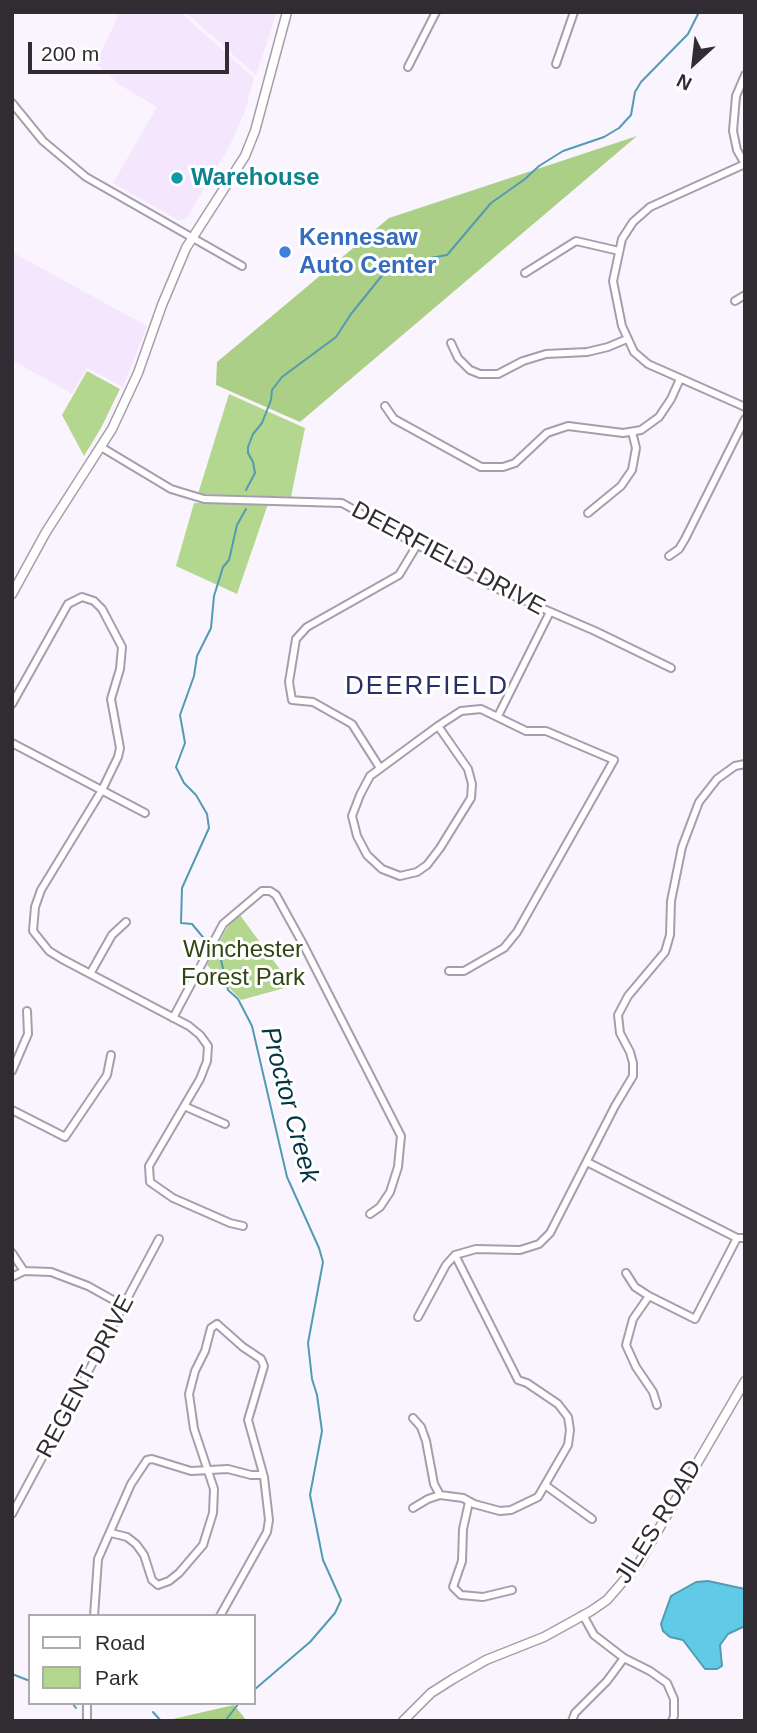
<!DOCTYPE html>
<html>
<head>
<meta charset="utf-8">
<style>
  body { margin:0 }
  #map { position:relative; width:757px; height:1733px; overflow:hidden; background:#faf4fe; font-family:Arial,sans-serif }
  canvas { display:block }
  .frame { position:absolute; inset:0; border:14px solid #302c32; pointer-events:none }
  .legend { position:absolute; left:28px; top:1614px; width:228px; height:91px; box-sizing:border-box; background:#fff; border:2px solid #acabad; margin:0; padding:9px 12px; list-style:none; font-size:21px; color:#302c32 }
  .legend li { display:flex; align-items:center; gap:14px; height:35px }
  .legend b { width:35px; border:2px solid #acabad }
  .north { position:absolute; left:659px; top:28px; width:70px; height:70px; -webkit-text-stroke:5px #fff; paint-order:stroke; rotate:207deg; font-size:19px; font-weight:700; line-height:28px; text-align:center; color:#302c32 }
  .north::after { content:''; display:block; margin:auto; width:24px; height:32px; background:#302c32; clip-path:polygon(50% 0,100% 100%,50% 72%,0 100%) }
  .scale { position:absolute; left:28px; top:42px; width:201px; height:32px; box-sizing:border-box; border:4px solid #302c32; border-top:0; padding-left:9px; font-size:21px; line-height:24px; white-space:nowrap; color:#302c32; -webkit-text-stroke:5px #fff; paint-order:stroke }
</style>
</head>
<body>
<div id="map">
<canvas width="757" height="1733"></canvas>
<div class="frame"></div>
<ul class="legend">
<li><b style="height:9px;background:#fff"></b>Road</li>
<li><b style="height:19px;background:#b3d78f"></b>Park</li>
</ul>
<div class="north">N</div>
<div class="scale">200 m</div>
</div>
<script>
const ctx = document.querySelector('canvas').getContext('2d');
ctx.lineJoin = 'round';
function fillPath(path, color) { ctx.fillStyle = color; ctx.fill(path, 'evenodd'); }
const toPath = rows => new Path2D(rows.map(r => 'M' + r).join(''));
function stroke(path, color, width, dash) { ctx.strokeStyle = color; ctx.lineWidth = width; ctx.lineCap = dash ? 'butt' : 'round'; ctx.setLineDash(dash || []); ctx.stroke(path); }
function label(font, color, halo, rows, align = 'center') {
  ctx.font = font + ' Arial,sans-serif'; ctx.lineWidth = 6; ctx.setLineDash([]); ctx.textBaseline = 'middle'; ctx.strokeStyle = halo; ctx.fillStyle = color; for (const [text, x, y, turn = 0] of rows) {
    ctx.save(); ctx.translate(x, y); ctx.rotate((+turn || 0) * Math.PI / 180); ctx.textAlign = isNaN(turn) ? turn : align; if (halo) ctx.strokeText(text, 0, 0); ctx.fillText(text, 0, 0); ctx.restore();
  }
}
const built = toPath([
  [120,12,180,12,254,78,245,111,229,147,186,219,178,220,113,183,157,107,120,85,96,63],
  [185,12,277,12,256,75],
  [12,252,147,326,123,387,87,368,72,394,12,360]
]);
const green = toPath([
  [87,371,120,389,101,428,84,456,62,415],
  [229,394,305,428,291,497,198,494],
  [194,503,268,504,237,594,176,566],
  [240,915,292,986,241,1000,207,965,228,926]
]);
const forest = toPath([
  [637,136,300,422,216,385,217,362,389,218],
  [234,1705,247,1721,174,1721,173,1719]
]);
const water = toPath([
  [708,1581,745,1589,745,1626,728,1634,720,1645,722,1666,717,1669,705,1669,683,1640,670,1637,663,1631,661,1624,671,1596,696,1582,708,1581]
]);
const stream = toPath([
  [246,490,255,473,253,462,248,453,248,447,253,434,262,423,271,400,272,390,282,377,336,337,351,314,384,273,397,264,447,255,491,203,525,179,539,166,563,151,604,137,619,128,631,115,635,92,641,82,688,34,699,12],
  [207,942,192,924,181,923,182,888,209,828,207,814,196,795,184,783,176,767,185,743,180,715,194,676,197,656,211,628,214,596,223,567,229,560,237,525,246,509],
  [215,951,221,960,228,990,238,999,252,1026,287,1177,319,1248,323,1262,308,1343,312,1379,317,1395,322,1431,310,1495,323,1560,341,1600,335,1613,310,1642,254,1690],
  [12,1674,30,1681],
  [72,1703,76,1708],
  [153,1712,161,1721],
  [225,1721,239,1703]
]);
const minor = toPath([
  [556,64,574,12],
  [408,67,436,12],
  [745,75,736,96,733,131,737,150,745,164],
  [12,103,43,141,86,177,242,266],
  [745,164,650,207,633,222,622,239,613,281,622,326,634,352,648,364,745,407],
  [525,273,576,241,619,251],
  [735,301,745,295],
  [451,343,458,358,470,370,480,374,498,374,523,361,546,354,587,352,608,347,627,339],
  [385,406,394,419,481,467,503,467,515,463,547,433,568,426,623,433,641,430,659,417,671,399,680,379],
  [101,447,171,489,204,499,342,503,493,587,595,631,671,668],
  [588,513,621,486,632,470,636,448,632,432],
  [669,556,679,549,685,539,745,419],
  [12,704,68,604,82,597,94,601,102,609,122,647,120,669,111,699,120,748,118,757,102,790,41,890,35,907,33,931,49,951,62,959,189,1026,200,1035,208,1046,207,1061,200,1079,149,1166,150,1182,173,1198,230,1223,243,1226],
  [498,716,550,612],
  [438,726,468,769,472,784,471,798,440,848,427,865,417,872,400,876,382,869,367,855,357,836,352,816,360,795,370,776,438,726,461,711,481,709,526,731,546,731,614,760,517,932,504,948,464,971,449,971],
  [12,743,145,813],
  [380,768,352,724,313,702,292,700,289,682,296,639,307,627,399,575,417,545],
  [90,974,112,935,126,922],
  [173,1018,223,924,262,891,270,891,276,895,303,944,401,1136,398,1167,390,1192,380,1207,370,1214],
  [12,1071,28,1034,27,1011],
  [184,1106,225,1124],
  [12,1110,65,1137,107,1075,111,1055],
  [587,1162,737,1238,745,1238],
  [12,1253,24,1271],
  [626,1273,635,1287,649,1296,695,1319,737,1238],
  [12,1277,24,1271,51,1272,88,1286,124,1306],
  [649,1296,633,1319,626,1345,636,1367,653,1392,657,1405],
  [418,1317,446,1265,455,1255,476,1249,520,1250,539,1244,550,1233,615,1106,633,1076,633,1063,630,1052,620,1033,618,1015,628,996,665,952,670,935,671,901,682,847,699,802,717,779,735,766,745,764],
  [413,1418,421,1427,426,1441,434,1484,440,1495],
  [545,1485,592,1519],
  [469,1502,463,1529,462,1561,453,1587,461,1595,483,1597,512,1590],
  [413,1508,428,1499,440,1495,463,1498,474,1504,500,1511,511,1510,538,1497,568,1445,570,1430,568,1417,558,1404,527,1383,518,1380,455,1255],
  [12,1514,159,1239],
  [111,1533,127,1537,136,1544,144,1555,152,1580,158,1585,169,1581,179,1573,203,1545,213,1513,214,1489,194,1429,189,1394,195,1371,205,1351,211,1328,217,1324,243,1347,261,1359,264,1366,248,1420,264,1477,269,1520,267,1532,220,1616],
  [583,1615,594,1635,624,1658,650,1671,667,1683,674,1699,674,1716,672,1721],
  [94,1616,98,1559,131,1484,147,1460,152,1459,191,1471,228,1469,251,1475,263,1475],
  [87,1703,87,1721],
  [572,1721,575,1713,607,1681,624,1658]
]);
const tertiary = toPath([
  [12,594,46,532,112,429,138,373,162,305,186,248,245,156,255,131,287,12],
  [403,1721,431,1693,453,1679,486,1660,544,1637,591,1611,607,1600,639,1563,745,1381]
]);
const markers = [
  [177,178,7,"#0f9aa8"],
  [285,252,7,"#3f7fe0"]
];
const cultureNames = [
  ["Warehouse",191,178]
];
const shopNames = [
  ["Kennesaw",299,238],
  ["Auto Center",299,266]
];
const streetNames = [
  ["DEERFIELD DRIVE",448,559,28],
  ["REGENT DRIVE",86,1377,-62],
  ["JILES ROAD",659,1522,-58]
];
const parkNames = [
  ["Winchester",243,950],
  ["Forest Park",243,978]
];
const neighbourhoodNames = [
  ["DEERFIELD",427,687]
];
const waterNames = [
  ["Proctor Creek",289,1105,75]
];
fillPath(built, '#f4e6fc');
fillPath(green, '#b3d78f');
fillPath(forest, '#abcf86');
fillPath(water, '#61cae7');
stroke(water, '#529bb1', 2);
stroke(stream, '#529bb1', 2);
stroke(minor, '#a79ead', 10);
stroke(tertiary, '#a79ead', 11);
stroke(minor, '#fff', 6);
stroke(tertiary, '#fff', 8);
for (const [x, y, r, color] of markers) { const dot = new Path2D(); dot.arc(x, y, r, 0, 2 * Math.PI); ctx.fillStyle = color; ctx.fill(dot); stroke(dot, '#fff', 2.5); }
label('bold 24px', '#0d838f', '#fff', cultureNames, 'left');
label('bold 24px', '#366cbe', '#fff', shopNames, 'left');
label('24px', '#302c32', '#fff', streetNames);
label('24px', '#304714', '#fff', parkNames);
ctx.letterSpacing = '2px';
label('26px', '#273069', '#fff', neighbourhoodNames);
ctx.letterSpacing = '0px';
label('italic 26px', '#013541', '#fff', waterNames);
</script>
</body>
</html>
